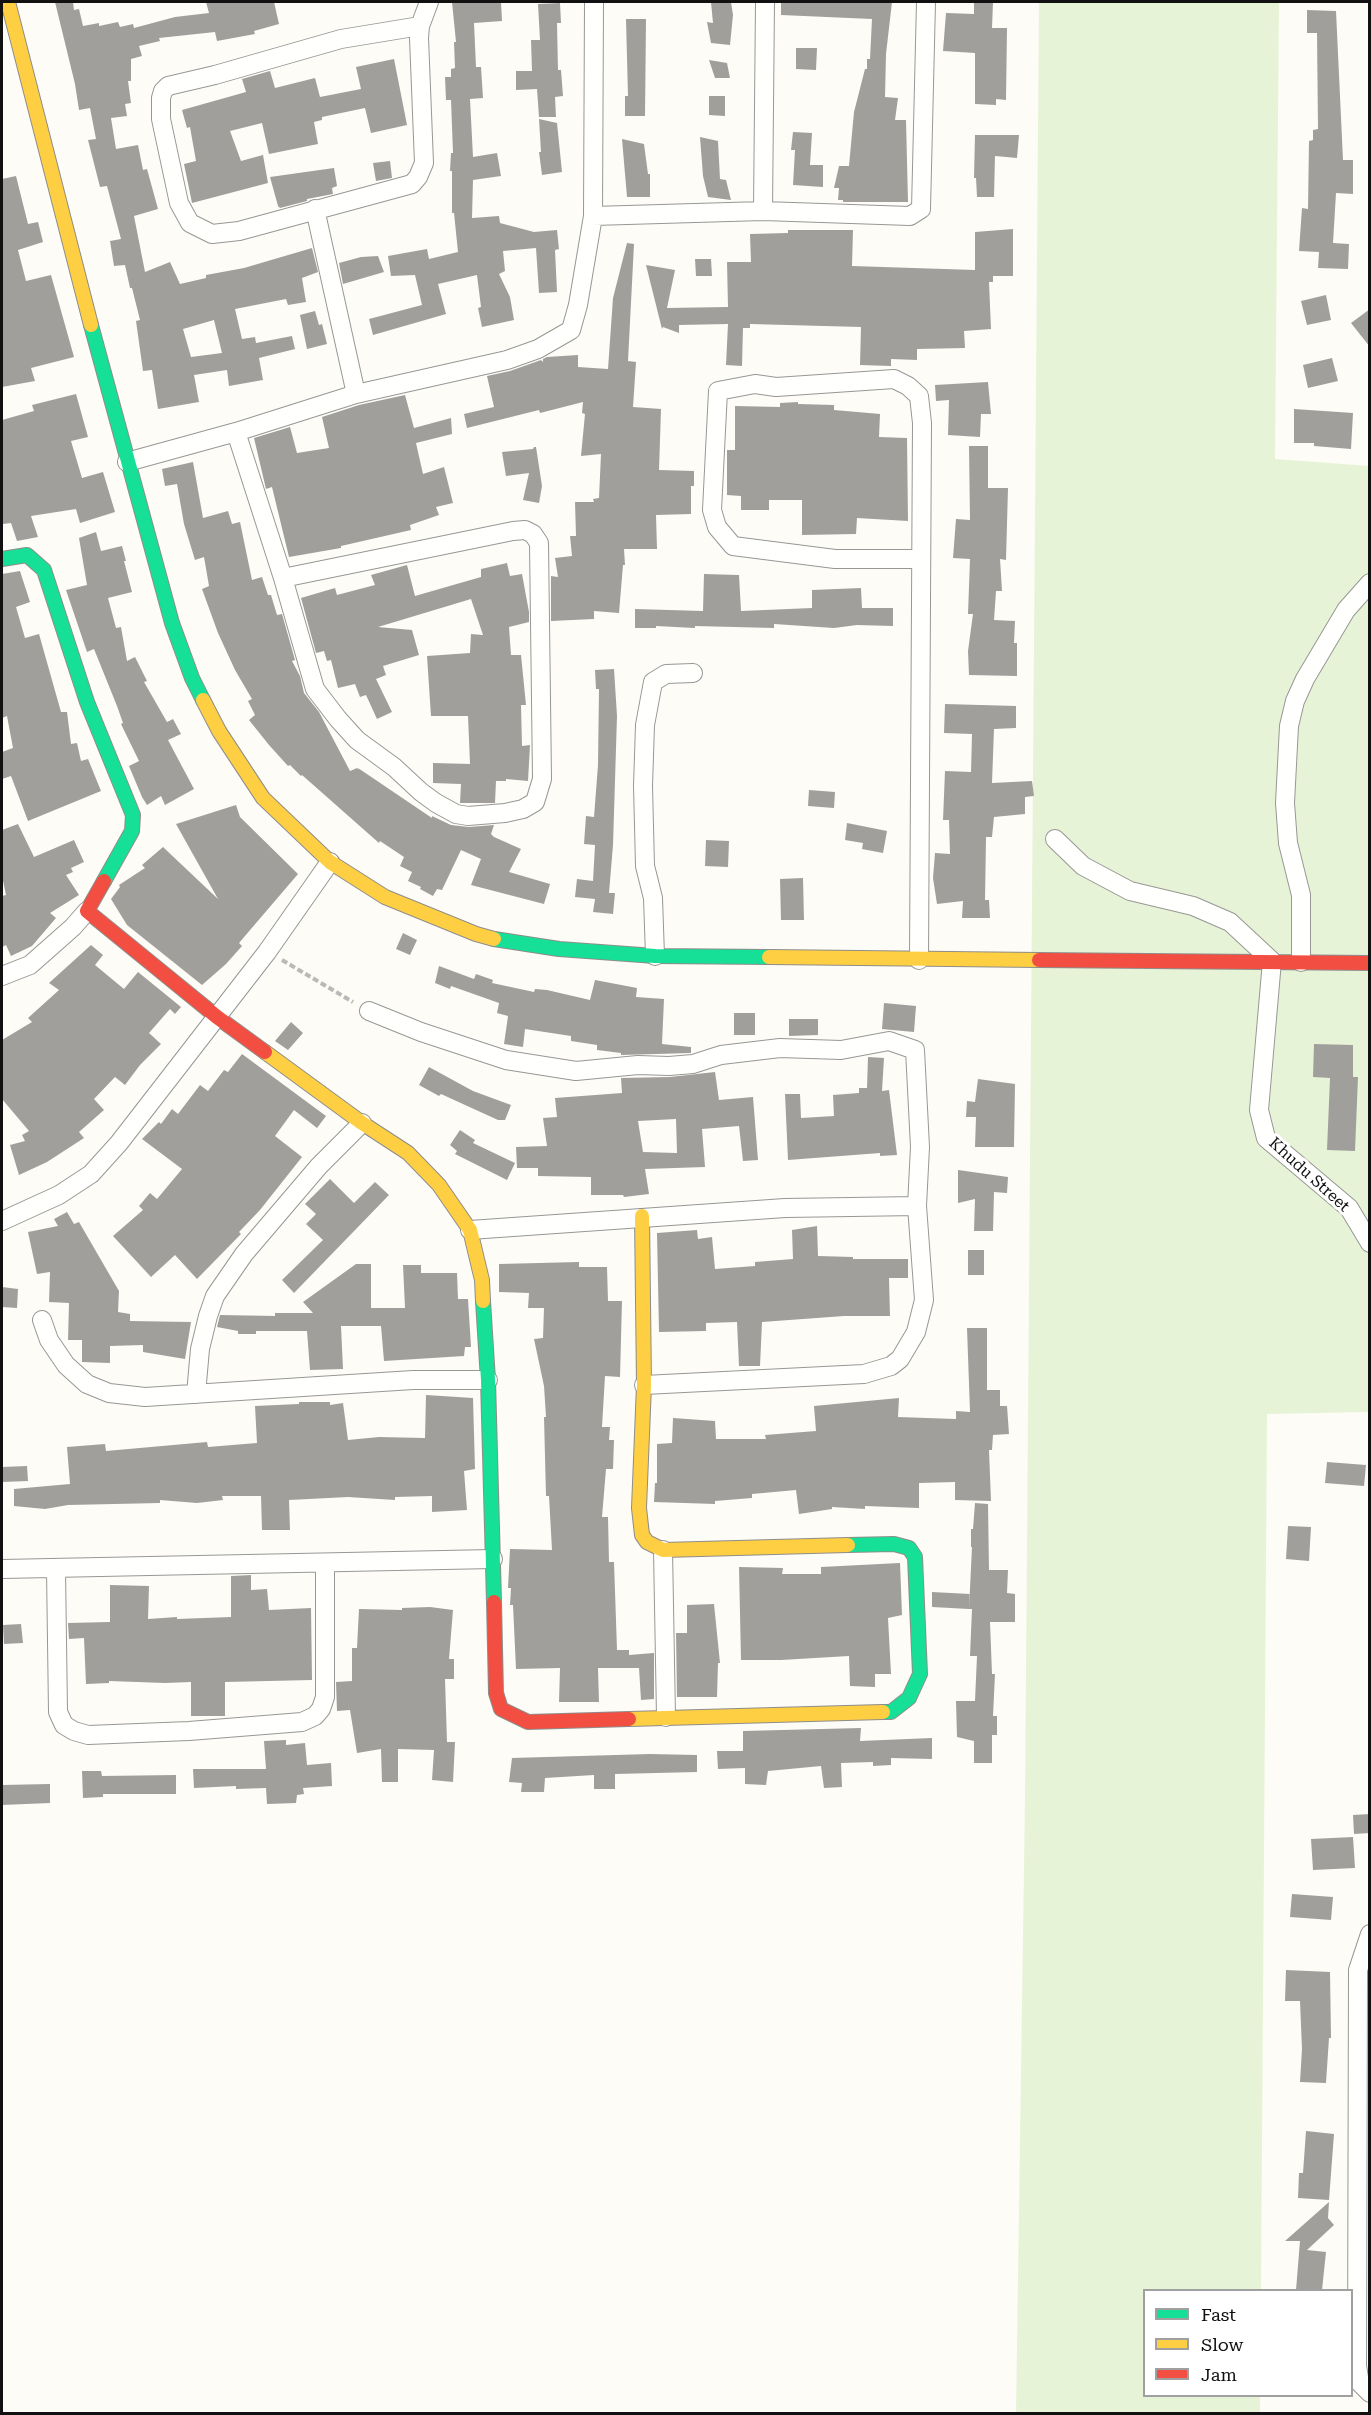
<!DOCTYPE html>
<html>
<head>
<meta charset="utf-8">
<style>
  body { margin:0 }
  #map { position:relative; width:1371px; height:2415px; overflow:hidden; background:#fdfcf7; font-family:"Roboto Serif",serif }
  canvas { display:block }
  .frame { position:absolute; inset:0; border:3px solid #111; pointer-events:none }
  .legend { position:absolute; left:1143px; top:2289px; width:210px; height:108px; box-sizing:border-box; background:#fff; border:2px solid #a0a0a0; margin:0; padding:8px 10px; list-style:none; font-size:18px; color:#111 }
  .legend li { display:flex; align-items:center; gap:12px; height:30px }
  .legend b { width:30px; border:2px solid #a0a0a0 }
</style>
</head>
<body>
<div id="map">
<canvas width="1371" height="2415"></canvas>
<div class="frame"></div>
<ul class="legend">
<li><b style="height:8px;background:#16e098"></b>Fast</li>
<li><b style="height:8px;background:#ffcf43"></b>Slow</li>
<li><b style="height:8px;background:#f24e42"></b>Jam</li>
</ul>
</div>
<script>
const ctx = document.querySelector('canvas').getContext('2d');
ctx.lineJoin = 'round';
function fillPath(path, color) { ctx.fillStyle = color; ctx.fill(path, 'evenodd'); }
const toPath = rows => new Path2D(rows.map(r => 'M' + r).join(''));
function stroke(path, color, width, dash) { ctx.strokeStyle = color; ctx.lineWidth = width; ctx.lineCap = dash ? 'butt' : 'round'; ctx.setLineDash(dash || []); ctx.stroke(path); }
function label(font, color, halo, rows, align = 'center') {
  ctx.font = font + ' "Roboto Serif",serif'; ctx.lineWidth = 6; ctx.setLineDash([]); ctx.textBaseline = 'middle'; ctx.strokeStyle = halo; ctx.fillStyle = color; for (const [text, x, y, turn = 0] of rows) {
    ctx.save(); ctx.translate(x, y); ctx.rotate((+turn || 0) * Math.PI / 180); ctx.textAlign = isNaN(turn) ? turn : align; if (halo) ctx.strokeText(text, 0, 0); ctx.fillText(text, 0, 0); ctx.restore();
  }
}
const green = toPath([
  [1039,2,1279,2,1275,459,1369,466,1369,1412,1267,1414,1261,2290,1144,2290,1144,2396,1260,2396,1260,2413,1016,2414,1025,1799]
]);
const building = toPath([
  [55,2,73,2,74,10,79,9,83,26,99,23,99,26,118,22,120,27,133,24,134,28,175,17,209,13,206,2,274,2,279,24,254,31,255,34,217,41,215,32,159,38,160,41,139,46,142,56,131,59,131,81,128,81,131,103,125,104,127,116,111,118,116,149,138,145,143,170,147,169,158,209,134,216,145,272,170,262,180,284,206,278,206,275,244,268,312,248,318,272,302,278,306,302,288,305,286,299,235,309,242,339,255,337,256,343,292,336,295,349,259,358,263,380,229,386,227,370,194,375,199,402,158,409,152,370,143,371,136,321,140,320,132,288,130,288,125,265,114,266,110,241,121,239,107,186,100,187,88,140,96,139,90,108,79,110,75,84],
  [214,320,222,353,191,357,183,329],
  [452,2,501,2,502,21,474,23,476,67,481,67,483,98,470,99,473,157,497,153,501,176,473,180,472,218,499,216,500,223,534,232,557,230,559,249,555,250,557,292,539,293,536,248,503,251,505,271,499,274,510,297,514,320,482,327,478,308,481,307,477,275,438,284,446,314,373,335,369,319,422,305,415,275,391,276,388,256,427,249,429,259,458,252,454,213,452,213,452,171,450,171,451,153,453,153,451,100,446,100,445,77,451,77,451,69,455,68,454,42,456,42],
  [711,2,731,2,733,15,730,45,711,43,707,22,713,23],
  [781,2,892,2,886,54,885,97,898,98,895,120,906,120,908,202,843,202,843,200,838,200,839,188,834,188,839,166,849,166,854,112,865,69,867,69,867,59,870,59,872,19,781,15],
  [974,2,993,2,992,28,1007,28,1006,100,996,99,996,105,975,104,975,53,943,51,946,13,974,14],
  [560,3,561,23,557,23,558,70,561,70,563,96,555,97,556,117,539,117,537,89,516,90,516,71,532,71,531,40,540,40,538,4],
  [1307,10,1336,11,1343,160,1353,160,1353,194,1336,193,1333,243,1349,244,1348,269,1318,268,1319,252,1299,251,1302,208,1308,209,1309,141,1313,140,1313,130,1318,129,1317,33,1307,33],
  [626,19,646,19,645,116,625,116,625,96,628,96],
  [796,48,817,48,816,70,796,69],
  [394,59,407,125,371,133,365,108,322,117,322,120,314,122,318,144,269,154,262,123,230,131,241,161,263,155,268,183,192,203,184,164,196,161,190,127,187,128,182,110,246,92,242,79,270,71,275,88,315,78,320,97,361,89,356,67],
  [709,60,727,63,730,78,715,78],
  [709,96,725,96,725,116,709,115],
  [539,119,557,123,562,172,542,175,539,152,541,152],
  [793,132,812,133,810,165,823,165,823,187,793,185,795,150,791,150],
  [975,135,1019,135,1017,158,995,156,994,197,977,197,976,178,974,178],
  [700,137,718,141,720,179,726,180,731,200,708,197,703,176],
  [622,139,644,144,648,174,650,174,650,197,627,197],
  [390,161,392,178,376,181,373,163],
  [334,168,337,186,332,188,333,194,307,199,307,201,280,208,278,206,270,177],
  [16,176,28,224,38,222,43,242,18,250,26,281,51,275,74,357,31,368,35,381,2,387,2,179],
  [1013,229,1013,276,993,276,993,282,989,282,991,329,964,331,965,348,917,349,917,360,891,359,891,366,860,365,861,327,750,324,750,328,743,328,742,366,726,365,728,324,679,325,679,333,663,327,662,329,646,265,675,270,667,308,728,307,727,262,751,262,750,234,788,233,788,230,853,230,852,266,975,270,975,232],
  [627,243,634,244,628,361,636,362,633,407,661,409,659,470,694,471,694,486,691,486,691,514,656,515,657,549,624,549,625,565,623,565,619,613,594,611,594,619,551,621,551,576,558,577,555,558,572,556,570,536,576,536,575,502,594,502,593,499,599,498,601,454,581,456,585,414,582,413,583,402,540,413,539,410,467,428,464,414,494,407,487,376,510,371,541,360,543,362,543,359,547,357,578,355,578,367,608,369,613,298],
  [378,256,384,272,343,284,339,263,361,257],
  [695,259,711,259,712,276,696,276],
  [1326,295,1331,320,1307,325,1301,301],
  [1370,309,1370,347,1351,323],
  [315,311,319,325,322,324,327,344,307,349,300,315],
  [1332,358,1338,381,1308,388,1303,365],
  [988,382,991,414,981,414,980,437,948,435,949,400,936,401,935,385],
  [76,394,88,437,71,441,82,478,103,472,115,512,80,523,76,509,31,516,38,537,17,541,11,523,3,524,2,516,2,420,34,411,32,405],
  [405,395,414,428,451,418,452,434,416,443,423,474,444,467,453,503,436,507,439,515,410,525,411,530,341,546,341,548,289,557,272,487,266,489,254,438,290,427,297,453,329,448,322,417,359,405],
  [798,402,798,404,834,405,834,410,880,414,879,437,907,438,908,521,857,518,856,534,802,535,802,500,769,500,769,510,741,510,741,496,727,495,727,450,735,450,735,406,780,407,780,403],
  [1294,409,1353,413,1351,449,1314,446,1314,443,1294,443],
  [969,446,988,446,988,488,1008,488,1006,560,1000,559,1002,591,996,591,994,620,1015,621,1014,643,1017,643,1017,676,969,675,968,651,973,614,968,614,970,559,953,558,956,519,970,520],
  [534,447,536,447,542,486,539,503,523,500,529,473,506,476,502,452,533,449],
  [193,462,203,518,228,511,232,524,240,522,252,580,262,577,268,595,271,595,277,615,282,614,295,660,292,661,300,676,304,693,319,712,350,771,357,768,359,770,358,768,432,818,432,816,451,825,469,827,494,825,491,834,494,837,521,849,509,872,550,884,544,904,471,885,481,859,461,850,442,890,437,889,433,896,420,889,421,887,408,881,412,872,400,866,404,857,380,841,379,843,302,775,301,776,290,765,288,766,269,745,249,720,255,715,248,701,252,699,235,670,218,633,202,589,209,586,204,557,195,560,184,524,177,484,165,486,162,469],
  [96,532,101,551,122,546,126,561,124,561,132,592,108,598,116,628,121,627,127,661,135,657,147,681,144,682,167,722,173,719,181,734,168,740,194,789,165,805,161,796,147,805,142,797,129,766,139,761,121,724,123,723,117,706,94,649,87,652,66,590,87,585,79,538],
  [507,563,510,576,522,574,529,612,529,622,509,627,511,655,521,655,526,705,521,705,522,746,530,745,528,781,506,779,506,781,496,781,495,803,460,803,461,784,433,783,433,763,470,764,468,716,431,716,427,656,470,653,471,634,483,635,471,599,378,627,412,630,419,655,383,666,386,675,376,679,392,712,377,719,366,695,360,697,355,684,338,688,331,660,327,661,324,651,316,653,301,598,335,588,337,595,375,585,371,575,407,565,415,596,481,577,481,569],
  [20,571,30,602,16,607,25,638,39,634,61,712,67,712,71,744,77,743,81,761,88,759,101,791,28,821,11,776,2,779,2,752,13,748,7,716,2,718,2,574],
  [704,574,739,575,741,611,812,608,812,590,861,588,862,608,893,608,893,626,857,625,834,628,774,624,774,628,695,626,695,628,656,626,656,628,635,628,635,609,703,611],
  [614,669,617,716,613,845,609,893,615,893,613,914,593,912,595,899,575,897,577,879,593,881,595,845,584,844,586,816,594,817,598,765,599,689,596,689,595,670],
  [945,704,1016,706,1016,728,994,729,992,783,1032,781,1034,796,1025,797,1025,814,994,817,992,837,986,837,985,900,989,900,990,918,962,918,963,901,937,904,933,878,935,853,950,854,949,820,943,820,945,771,971,772,972,734,944,733],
  [809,790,835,792,834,808,808,806],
  [236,805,240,817,298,874,239,943,242,946,226,964,202,985,127,925,111,899,120,887,119,885,145,868,142,865,163,847,218,899,176,824],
  [847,823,887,831,883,853,862,849,863,843,845,840],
  [18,824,34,857,74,840,84,862,71,868,73,872,66,875,79,895,50,913,56,918,32,946,11,956,6,945,2,947,2,896,6,895,2,876,2,830],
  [706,840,729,841,728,867,705,866],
  [803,878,804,920,781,920,780,879],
  [403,933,417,940,410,955,396,949],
  [91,945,103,955,95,965,124,989,138,972,181,1007,175,1014,170,1009,149,1033,161,1044,140,1065,125,1085,115,1077,94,1099,104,1110,79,1132,84,1138,47,1162,19,1175,10,1145,25,1141,22,1135,29,1131,2,1099,2,1040,32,1022,28,1018,59,990,49,983],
  [439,966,474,979,476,974,493,980,492,983,534,992,535,989,547,990,590,1000,595,980,637,988,636,997,664,999,662,1044,691,1047,691,1053,621,1055,621,1053,597,1050,597,1045,571,1041,571,1036,525,1029,523,1047,504,1044,508,1016,497,1013,499,1003,451,986,450,989,435,983],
  [884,1003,916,1006,914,1032,882,1029],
  [734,1013,755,1013,755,1035,734,1035],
  [789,1019,818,1019,818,1035,789,1036],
  [291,1022,303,1033,288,1050,275,1041],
  [1314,1044,1353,1045,1353,1077,1358,1077,1355,1151,1327,1150,1330,1078,1313,1077],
  [242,1054,326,1116,317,1128,294,1110,275,1136,302,1157,260,1210,239,1232,241,1234,197,1279,175,1255,151,1277,113,1236,143,1210,139,1206,150,1193,157,1199,182,1169,142,1139,159,1122,161,1124,172,1109,178,1114,200,1085,208,1091,224,1070,228,1072],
  [868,1057,884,1058,882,1091,889,1090,897,1155,880,1156,880,1153,788,1160,785,1094,800,1094,801,1118,834,1116,833,1095,859,1093,859,1088,867,1088],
  [429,1067,473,1091,511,1105,505,1120,498,1120,441,1094,439,1096,419,1085],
  [715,1072,719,1100,753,1097,758,1160,743,1161,739,1126,702,1129,705,1167,645,1169,649,1194,624,1197,623,1195,591,1195,591,1177,538,1176,538,1168,517,1168,516,1147,547,1146,543,1118,557,1117,555,1098,622,1093,621,1078,670,1077],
  [676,1119,677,1153,643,1152,638,1121],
  [978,1079,1015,1084,1014,1147,975,1147,976,1117,966,1117,967,1101,975,1102],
  [460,1130,475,1140,473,1143,515,1163,507,1180,455,1154,457,1151,450,1145],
  [958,1170,1008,1177,1007,1193,994,1192,993,1231,974,1231,975,1199,958,1203],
  [330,1179,354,1203,375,1182,389,1195,294,1293,282,1280,323,1240,306,1224,316,1214,305,1204],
  [67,1212,74,1224,79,1222,119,1291,118,1312,130,1314,130,1321,191,1322,185,1359,143,1352,143,1345,110,1346,110,1363,82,1362,82,1340,68,1340,69,1303,49,1302,50,1272,37,1274,28,1232,58,1226,54,1219],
  [817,1226,818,1256,853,1257,853,1259,908,1259,908,1278,889,1278,890,1316,844,1316,762,1322,760,1366,739,1366,737,1322,706,1323,706,1331,659,1332,657,1233,697,1230,698,1239,712,1237,715,1269,755,1266,755,1262,793,1259,792,1230],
  [968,1250,984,1250,984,1275,968,1275],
  [579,1262,579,1267,607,1267,608,1301,622,1301,620,1377,605,1376,602,1427,610,1427,609,1440,614,1440,613,1469,606,1469,602,1517,608,1517,609,1562,614,1562,617,1650,629,1650,629,1655,654,1653,654,1699,641,1700,639,1668,598,1668,599,1702,559,1702,560,1668,516,1669,513,1605,510,1605,511,1588,508,1588,510,1549,552,1550,549,1496,546,1496,544,1417,546,1417,544,1386,534,1339,543,1338,544,1308,528,1308,529,1293,499,1292,499,1264],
  [356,1264,371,1264,371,1308,405,1308,403,1265,421,1265,421,1273,457,1273,458,1299,468,1299,471,1347,465,1347,464,1356,384,1361,381,1326,341,1326,343,1369,310,1370,307,1331,256,1331,256,1334,238,1334,238,1331,217,1327,220,1315,275,1316,275,1313,313,1313,303,1302],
  [2,1287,18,1289,17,1308,2,1307],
  [967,1328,987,1328,987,1390,1000,1390,1000,1406,1007,1406,1009,1434,993,1435,992,1450,989,1450,991,1501,955,1500,955,1482,919,1483,919,1508,865,1506,865,1509,832,1507,832,1509,799,1514,796,1490,752,1494,752,1498,715,1501,715,1504,654,1502,655,1483,657,1483,657,1444,672,1443,673,1418,715,1421,716,1439,766,1439,765,1435,816,1431,814,1406,899,1398,898,1417,956,1419,956,1411,970,1412],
  [426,1395,473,1398,475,1469,464,1471,467,1510,432,1512,432,1496,395,1497,395,1500,348,1497,289,1500,290,1530,262,1530,261,1496,222,1496,223,1500,197,1503,160,1500,160,1503,68,1505,45,1509,14,1506,14,1489,70,1484,67,1447,105,1444,106,1451,207,1442,208,1447,257,1443,255,1406,299,1404,299,1402,330,1402,330,1405,343,1403,348,1440,379,1437,425,1438],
  [1327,1462,1366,1465,1364,1486,1325,1483],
  [27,1466,28,1481,2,1482,2,1467],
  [975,1503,988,1504,989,1570,1008,1570,1007,1593,1015,1594,1015,1622,990,1622,992,1674,995,1674,993,1716,997,1716,997,1735,992,1735,992,1763,974,1763,974,1741,957,1737,956,1701,975,1701,977,1656,970,1656,972,1609,969,1609,972,1547,971,1547,971,1529,973,1529],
  [1288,1526,1311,1527,1309,1561,1286,1559],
  [900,1563,902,1615,888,1618,891,1674,875,1674,875,1687,850,1686,849,1656,781,1660,741,1660,739,1567,783,1568,782,1574,821,1574,821,1567],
  [251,1575,251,1590,267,1589,269,1610,311,1608,312,1680,225,1682,225,1716,191,1716,191,1682,165,1683,109,1681,109,1683,86,1684,84,1638,69,1639,68,1623,110,1622,110,1585,149,1586,148,1619,177,1617,177,1619,231,1617,231,1576],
  [932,1592,970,1594,969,1609,932,1607],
  [714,1604,720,1663,718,1663,717,1697,677,1697,676,1633,687,1633,687,1605],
  [430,1607,453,1610,449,1659,454,1659,454,1679,445,1679,447,1742,455,1742,453,1782,432,1780,434,1750,398,1749,398,1782,382,1782,381,1749,357,1753,350,1710,337,1711,336,1682,352,1681,352,1648,357,1648,359,1609,402,1610,402,1608],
  [21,1624,23,1643,4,1644,3,1625],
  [861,1728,860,1741,932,1738,932,1759,891,1758,891,1765,873,1766,873,1762,841,1763,842,1787,824,1788,821,1766,768,1771,766,1785,745,1784,745,1768,718,1769,717,1751,743,1751,743,1731],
  [286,1740,286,1745,305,1743,307,1765,331,1763,332,1786,303,1788,304,1794,297,1795,296,1803,267,1804,266,1788,236,1789,236,1786,194,1788,193,1769,266,1769,264,1741],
  [650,1754,697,1755,697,1772,615,1774,615,1789,594,1789,594,1775,545,1778,544,1792,521,1792,522,1783,509,1782,512,1758],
  [82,1771,101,1771,102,1776,176,1775,176,1794,103,1794,103,1797,83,1798],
  [50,1784,50,1803,2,1805,2,1785],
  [1370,1814,1370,1833,1354,1834,1353,1815],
  [1353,1837,1355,1868,1313,1870,1311,1839],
  [1292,1894,1333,1897,1331,1920,1290,1917],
  [1286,1970,1330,1972,1331,2038,1329,2038,1326,2083,1300,2082,1302,2049,1300,2001,1285,2001],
  [1306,2131,1334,2134,1329,2200,1298,2198,1299,2173,1303,2173],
  [1329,2202,1328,2218,1334,2225,1307,2250,1326,2252,1322,2290,1296,2290,1300,2241,1285,2241]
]);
const path = toPath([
  [282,960,353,1002]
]);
const street = toPath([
  [420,26,341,39,215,75,168,86,163,91,161,98,161,119,179,203,190,223,212,234,239,231,412,184,418,177,424,163,419,38,420,26,429,2],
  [315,209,356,394],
  [763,211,765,2],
  [593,216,763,211,910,216,921,209,926,2],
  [236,432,283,578,315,689,338,719,357,740,394,767,421,792,436,803,456,814,468,816,505,813,523,809,535,802,542,779,539,543,533,534,525,530,513,531,283,578],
  [127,462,236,432,356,394,507,360,538,349,571,330,578,305,593,216,594,2],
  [1055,839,1083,866,1130,891,1193,906,1230,922,1272,961,1259,1110,1266,1138,1349,1208,1370,1243],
  [655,956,653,898,645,866,643,786,645,725,653,682,666,674,693,673],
  [919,960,922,423,919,396,908,386,894,379,776,387,755,384,718,391,712,510,717,527,733,546,835,559,921,559],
  [1301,962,1301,895,1288,843,1285,803,1289,726,1295,701,1305,679,1346,610,1370,583],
  [2,976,30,965,73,927,87,911],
  [369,1011,421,1032,506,1060,576,1071,638,1065,669,1066,693,1064,721,1055,780,1048,841,1050,889,1041,915,1050,920,1147,917,1206,924,1300,916,1332,900,1359,891,1366,864,1374,644,1385],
  [2,1221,59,1195,91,1174,119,1143,267,952,330,862],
  [470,1230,785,1208,917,1206],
  [42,1320,49,1340,66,1365,87,1384,109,1393,145,1397,413,1380,488,1380],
  [196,1394,200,1349,208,1316,215,1296,244,1254,319,1166,362,1123],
  [663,1550,666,1717],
  [2,1569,493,1559],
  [56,1570,58,1712,64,1725,74,1731,88,1735,189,1731,302,1722,315,1716,321,1709,325,1697,325,1564],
  [1370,1934,1358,1970,1357,2366,1360,2383,1370,2393]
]);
const fast = toPath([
  [91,325,172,623,192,678,203,700],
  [2,559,27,555,44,570,87,702,133,815,132,831,104,881],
  [494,939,559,949,655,956,769,957],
  [483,1301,488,1380,494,1602],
  [848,1545,894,1544,909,1548,915,1557,920,1674,909,1698,891,1712,883,1712]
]);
const slow = toPath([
  [8,2,91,325],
  [203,700,219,731,263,798,330,862,385,897,476,934,494,939],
  [769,957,1039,960],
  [265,1052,362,1123,408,1153,439,1185,470,1230,482,1280,483,1301],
  [642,1216,644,1385,639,1508,642,1535,647,1542,663,1550,848,1545],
  [629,1719,883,1712]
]);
const jam = toPath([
  [104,881,87,911,217,1017,265,1052],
  [1039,960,1370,963],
  [494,1602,496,1693,501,1709,528,1722,629,1719]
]);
const streetNames = [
  ["Khudu Street",1309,1175,42]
];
fillPath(green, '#e7f3d7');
fillPath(building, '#a19f9c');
stroke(street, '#979795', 20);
stroke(fast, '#8e8d8b', 16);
stroke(slow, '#8e8d8b', 16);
stroke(jam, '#8e8d8b', 16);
stroke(path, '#b9b9b8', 4, [6, 3]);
stroke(street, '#fffffe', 18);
stroke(fast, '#16e098', 14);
stroke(slow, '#ffcf43', 14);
stroke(jam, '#f24e42', 14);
label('16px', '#111', '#fff', streetNames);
</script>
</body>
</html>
